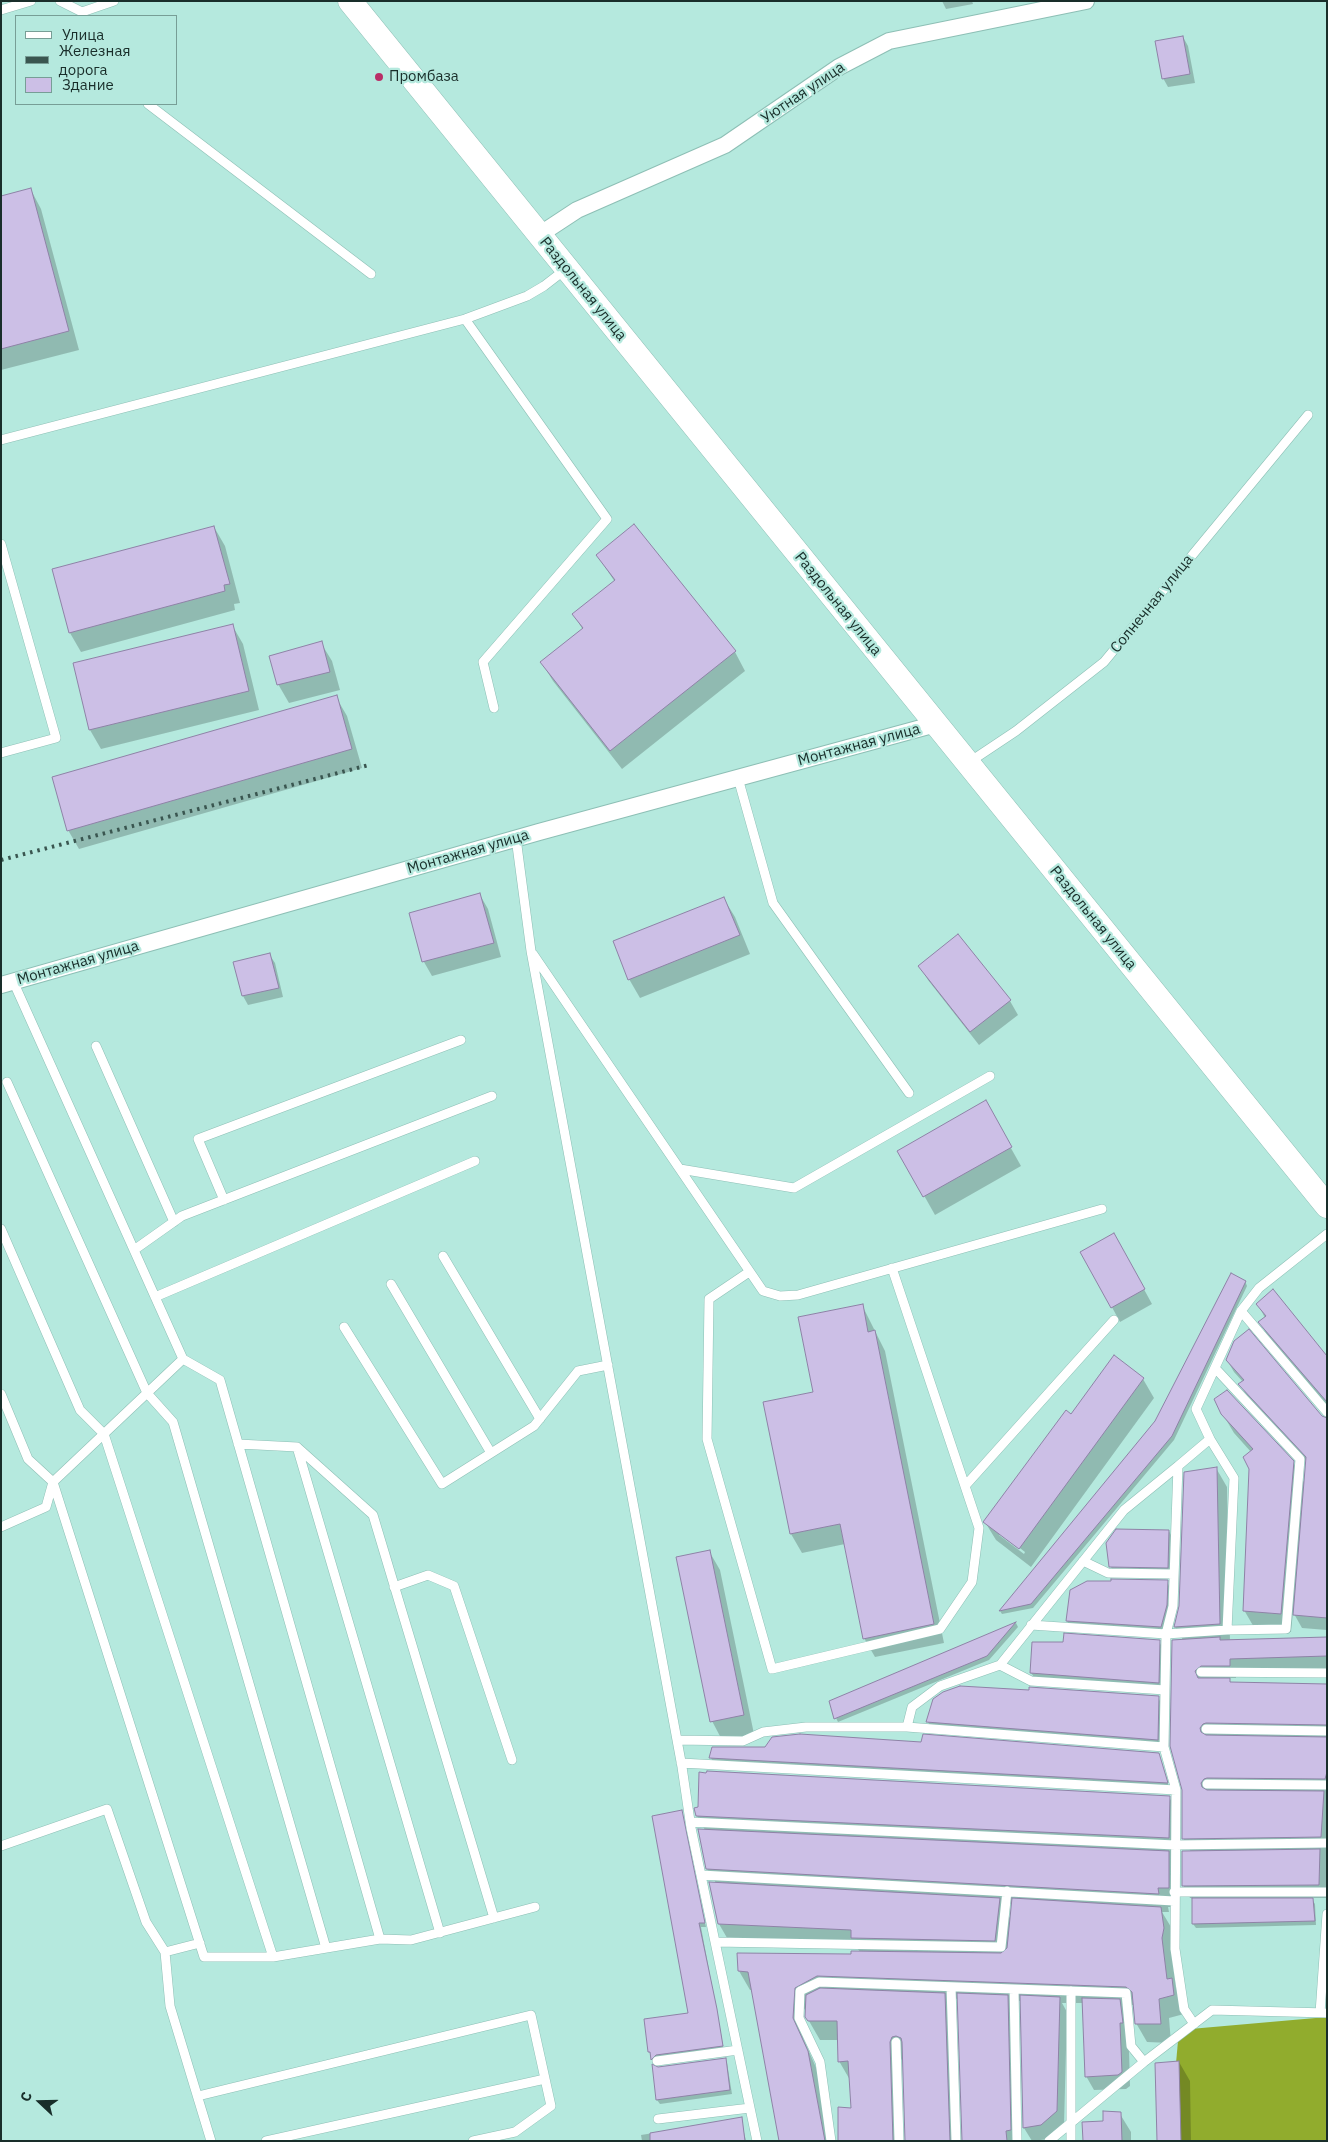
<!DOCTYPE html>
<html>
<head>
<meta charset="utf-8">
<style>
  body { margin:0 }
  #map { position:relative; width:1328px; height:2142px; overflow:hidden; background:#b5e9de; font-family:"IBM Plex Sans",sans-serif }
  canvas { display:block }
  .frame { position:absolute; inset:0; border:2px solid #192e2a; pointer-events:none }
  .legend { position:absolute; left:15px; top:15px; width:162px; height:90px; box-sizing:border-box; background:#b5e9de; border:1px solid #779e96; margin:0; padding:6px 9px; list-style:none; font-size:15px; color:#192e2a }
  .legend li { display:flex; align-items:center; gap:10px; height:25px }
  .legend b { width:25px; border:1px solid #779e96 }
  .north { position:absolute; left:15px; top:2077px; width:50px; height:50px; -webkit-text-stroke:4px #b5e9de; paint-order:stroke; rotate:291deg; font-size:14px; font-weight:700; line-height:20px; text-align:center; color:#192e2a }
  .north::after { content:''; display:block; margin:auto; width:18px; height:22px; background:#192e2a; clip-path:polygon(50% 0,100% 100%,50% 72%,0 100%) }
</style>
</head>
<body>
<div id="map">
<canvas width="1328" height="2142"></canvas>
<div class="frame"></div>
<ul class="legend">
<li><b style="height:6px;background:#fff"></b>Улица</li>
<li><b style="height:6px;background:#3a5650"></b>Железная дорога</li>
<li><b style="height:14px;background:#ccbfe6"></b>Здание</li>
</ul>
<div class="north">С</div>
</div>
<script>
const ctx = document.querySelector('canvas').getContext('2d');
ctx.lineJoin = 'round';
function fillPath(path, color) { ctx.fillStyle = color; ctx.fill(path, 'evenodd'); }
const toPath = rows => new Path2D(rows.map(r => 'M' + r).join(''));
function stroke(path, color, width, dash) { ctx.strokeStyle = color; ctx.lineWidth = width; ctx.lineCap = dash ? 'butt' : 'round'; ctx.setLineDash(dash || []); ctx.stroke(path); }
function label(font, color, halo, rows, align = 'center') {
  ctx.font = font + ' "IBM Plex Sans",sans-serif'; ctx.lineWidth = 4.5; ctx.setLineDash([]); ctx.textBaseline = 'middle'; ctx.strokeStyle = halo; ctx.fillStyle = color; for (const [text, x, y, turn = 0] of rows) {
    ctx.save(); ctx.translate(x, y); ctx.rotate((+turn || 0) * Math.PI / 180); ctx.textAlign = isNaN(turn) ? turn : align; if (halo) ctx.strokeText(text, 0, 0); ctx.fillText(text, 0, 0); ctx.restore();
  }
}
const forest = toPath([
  [1327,2017,1327,2141,1169,2141,1179,2030]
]);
const shadow = toPath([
  [942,1,972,1,973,4,946,9],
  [1183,37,1188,46,1195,83,1168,87,1163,78],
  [31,190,41,209,79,350,1,370,1,198],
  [214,527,225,546,240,603,234,604,235,610,81,652,70,633],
  [597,555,735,652,745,671,622,769,553,681,542,663,583,630,574,615,615,582],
  [232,625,243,644,259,710,101,749,90,730,74,664],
  [321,643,332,661,340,690,289,703,278,684],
  [336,697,347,716,362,768,79,849,68,830],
  [480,895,488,909,501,957,432,976,424,962,411,913],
  [724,899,735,917,750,954,640,998,629,979],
  [269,954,275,963,283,997,248,1005,243,996,235,963],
  [920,966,1010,1001,1018,1015,979,1045,928,980],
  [985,1102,1021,1166,935,1215,899,1151],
  [1122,1249,1152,1304,1120,1322,1082,1252],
  [1245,1281,1247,1286,1174,1440,1033,1608,1002,1614,1000,1611,1156,1422],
  [1258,1304,1327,1358,1327,1405,1267,1335,1260,1322,1265,1318],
  [862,1305,885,1351,944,1643,875,1657,864,1638,845,1544,802,1553,791,1534,764,1403,814,1393],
  [1227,1360,1327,1419,1327,1630,1302,1628,1293,1612,1291,1632,1255,1629,1244,1610,1251,1452,1234,1433,1222,1413,1293,1462,1305,1484,1307,1462,1247,1396,1240,1384,1243,1382,1234,1372],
  [1143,1379,1154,1398,1031,1567,996,1540,985,1522,1071,1415],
  [999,1532,1025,1552,1024,1554,999,1535],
  [1216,1468,1227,1487,1230,1641,1327,1639,1327,1669,1236,1671,1236,1678,1228,1678,1231,1683,1327,1685,1327,1898,1311,1898,1315,1904,1316,1925,1196,1928,1193,1924,1193,1898,1190,1898,1183,1885,1191,1852,1183,1838,1183,1640,1175,1627],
  [1169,1531,1171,1535,1170,1571,1113,1570,1110,1566],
  [709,1551,720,1570,754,1734,722,1740,712,1721],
  [1167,1581,1169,1586,1168,1610,1163,1631,1069,1625,1067,1621],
  [1016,1623,1018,1627,989,1660,838,1722,836,1718,831,1701],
  [1159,1641,1161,1645,1161,1687,1034,1677,1031,1673,1033,1643],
  [1158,1697,1160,1701,1160,1744,930,1726,928,1722],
  [922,1743,1158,1754,1169,1787,713,1762,711,1758,765,1749],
  [1169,1797,1180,1816,1180,1857,1171,1857,1180,1871,1179,1907,1168,1907,1169,1912,1162,1912,1171,1927,1174,1948,1172,1958,1176,1988,1182,1999,1184,2014,1169,2018,1171,2043,1147,2042,1136,2023,1135,2005,1122,2005,1128,2014,1130,2086,1126,2089,1094,2090,1086,2076,1083,2003,1062,2003,1067,2012,1064,2125,1049,2139,1032,2141,1024,2128,1022,2001,1010,2001,1018,2015,1021,2141,964,2141,959,1999,947,1998,955,2013,959,2141,907,2141,904,2055,900,2062,902,2141,839,2141,852,2109,850,2080,839,2061,839,2040,820,2040,809,2021,807,2005,804,2010,803,2038,818,2072,832,2141,780,2141,753,1990,750,1990,739,1971,852,1955,860,1952,858,1949,730,1943,719,1924,716,1883,707,1869,705,1830,697,1816],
  [1002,1903,1013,1904,1011,1920],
  [681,1812,706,1927,701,1927,724,2050,654,2063,649,2051,689,2014],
  [725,2059,727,2063,732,2094,660,2104,657,2100,653,2066,658,2068],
  [1179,2062,1190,2081,1191,2141,1158,2141],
  [1120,2114,1131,2132,1131,2141,1084,2141,1104,2122],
  [741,2119,746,2141,642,2141,641,2135]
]);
const building = toPath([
  [1183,36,1190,74,1162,79,1155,41,1183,36],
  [31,188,69,331,1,349,1,196,31,188],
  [634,524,736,651,610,751,540,662,583,628,572,614,615,580,596,555,634,524],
  [214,526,230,584,224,585,225,591,69,633,52,569,214,526],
  [233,624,249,691,89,730,73,663,233,624],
  [322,641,330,672,277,685,269,656,322,641],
  [337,695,352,749,67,831,52,777,337,695],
  [480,893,494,943,422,962,409,913,480,893],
  [724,897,740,935,628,980,613,941,724,897],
  [958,934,1011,1000,970,1032,918,966,958,934],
  [270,953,279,988,242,996,233,962,270,953],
  [986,1100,1012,1147,923,1197,897,1151,986,1100],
  [1114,1233,1145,1289,1111,1308,1080,1252,1114,1233],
  [1231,1273,1246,1281,1172,1436,1031,1604,999,1611,1155,1421,1231,1273],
  [1273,1289,1327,1356,1327,1402,1258,1322,1266,1316,1256,1304,1273,1289],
  [863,1304,868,1332,875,1330,934,1624,863,1639,840,1524,790,1534,763,1402,813,1392,798,1317,863,1304],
  [1249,1329,1322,1416,1327,1418,1327,1618,1293,1615,1306,1457,1238,1384,1244,1380,1226,1360,1234,1341,1249,1329],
  [1114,1355,1144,1378,1019,1549,983,1522,1066,1410,1071,1414,1114,1355],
  [1227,1390,1294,1461,1281,1614,1243,1611,1249,1469,1243,1457,1253,1449,1221,1414,1214,1399,1227,1390],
  [1217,1467,1220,1624,1174,1627,1179,1606,1184,1472,1217,1467],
  [1116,1529,1169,1530,1168,1568,1109,1567,1106,1543,1116,1529],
  [710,1550,744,1715,710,1722,676,1557,710,1550],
  [1111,1579,1168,1580,1167,1605,1161,1627,1066,1621,1070,1590,1087,1581,1111,1581,1111,1579],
  [1016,1622,987,1656,834,1719,829,1701,1016,1622],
  [1064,1633,1160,1640,1159,1683,1030,1673,1032,1642,1063,1642,1064,1633],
  [1220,1637,1220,1640,1327,1637,1327,1656,1230,1659,1230,1666,1201,1666,1195,1671,1198,1678,1230,1678,1230,1682,1327,1684,1327,1725,1206,1723,1203,1724,1200,1728,1201,1732,1206,1735,1327,1737,1327,1772,1325,1779,1207,1778,1204,1779,1201,1783,1202,1787,1207,1790,1324,1791,1321,1837,1182,1839,1182,1790,1170,1746,1172,1640,1220,1637],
  [960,1686,1029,1690,1029,1687,1159,1696,1158,1740,926,1722,933,1699,943,1692,960,1686],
  [800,1734,921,1742,923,1734,1159,1753,1168,1783,709,1758,712,1747,765,1747,772,1737,800,1734],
  [707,1771,1170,1796,1169,1838,696,1816,694,1808,698,1807,699,1772,706,1773,707,1771],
  [682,1810,705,1923,699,1923,717,2009,723,2046,656,2055,651,2060,650,2052,648,2052,644,2019,688,2013,652,1816,682,1810],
  [698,1829,1169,1851,1169,1888,1158,1888,1159,1894,706,1869,698,1829],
  [1320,1849,1319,1885,1182,1886,1182,1851,1320,1849],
  [709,1882,1000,1898,995,1941,851,1938,851,1930,718,1924,709,1882],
  [1012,1898,1161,1907,1164,1928,1162,1938,1167,1979,1172,1978,1174,1995,1159,1999,1161,2024,1135,2024,1132,1992,1126,1987,817,1976,795,1988,793,2018,808,2051,825,2141,779,2141,748,1972,738,1971,737,1953,851,1954,851,1951,1001,1953,1007,1948,1012,1898],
  [1192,1898,1313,1898,1315,1921,1192,1924,1192,1898],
  [820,1988,945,1993,950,2141,905,2141,902,2042,901,2038,896,2036,892,2037,890,2042,893,2141,838,2141,838,2107,851,2108,848,2061,838,2062,837,2021,808,2021,805,2017,806,1995,820,1988],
  [957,1993,1008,1995,1011,2130,1006,2131,1007,2141,962,2141,957,1993],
  [1020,1995,1060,1997,1057,2111,1041,2125,1023,2128,1020,1995],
  [1082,1998,1120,1999,1123,2023,1120,2023,1122,2072,1118,2075,1085,2077,1082,1998],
  [726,2058,730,2090,656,2100,652,2064,658,2067,726,2058],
  [1179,2061,1181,2141,1157,2141,1155,2063,1179,2061],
  [1103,2111,1121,2112,1122,2141,1083,2141,1082,2122,1103,2121,1103,2111],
  [742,2117,745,2141,650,2141,650,2133,742,2117]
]);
const service = toPath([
  [60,1,82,12,83,16],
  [1,10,31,1],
  [82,12,114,1],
  [148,104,371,274],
  [465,319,607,519,483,662,494,708],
  [1,440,465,319,527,296,544,286,566,269],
  [1,544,56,738,1,753],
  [968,763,1016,731,1104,662,1308,415],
  [738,778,773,903,909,1093],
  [516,838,531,951,682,1767,691,1828,757,2141],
  [533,954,763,1291,780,1296,798,1295,1102,1209],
  [96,1046,174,1222],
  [7,1082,147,1393,173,1422,326,1948],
  [680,1169,794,1188,990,1076],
  [224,1200,198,1139,461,1040],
  [1,1229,80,1410,104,1434,273,1957],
  [134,1250,182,1216,492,1096],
  [443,1256,540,1419],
  [749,1272,709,1299,707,1439,772,1669,940,1629,972,1582,979,1528,892,1268],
  [391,1284,491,1453],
  [155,1297,475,1161],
  [1241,1311,1327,1412],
  [344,1327,442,1484,534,1426,578,1371,608,1365],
  [183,1359,220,1380,380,1939,411,1940,535,1907],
  [1215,1368,1300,1459,1286,1629,1227,1630],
  [1,1394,28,1459,53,1482,204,1957,273,1957,380,1939],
  [238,1444,297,1447,440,1933],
  [297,1447,373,1515,494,1918],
  [965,1486,1114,1320],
  [1,1527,46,1507,53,1482,183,1359,13,981],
  [1083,1561,1108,1573,1174,1574],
  [394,1587,428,1575,454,1586,512,1760],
  [1031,1625,1166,1634,1227,1630,1234,1478,1210,1439],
  [1000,1665,1031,1681,1165,1690],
  [1201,1672,1327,1673],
  [1206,1729,1327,1731],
  [677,1740,743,1741,763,1732,806,1727,907,1727],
  [1164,1747,907,1727,912,1707,940,1686,1000,1665,1124,1510,1178,1466],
  [681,1763,1176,1790],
  [1207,1784,1327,1785],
  [690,1822,1175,1845,1327,1843],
  [1,1846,107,1809,146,1922,165,1952,200,1943],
  [701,1875,1174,1901],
  [1174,1892,1327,1892],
  [715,1942,1001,1947,1007,1891],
  [165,1952,170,2006,211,2141],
  [951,1987,956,2141],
  [1014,1989,1017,2141],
  [1320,2013,1327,1914],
  [1194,2024,1184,2009,1175,1949,1176,1790,1164,1747,1166,1634,1173,1606,1178,1466,1210,1439,1196,1409,1241,1311,1259,1288,1327,1234],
  [896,2042,899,2141],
  [657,2061,738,2050],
  [198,2096,531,2015,551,2106,515,2132,473,2141],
  [658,2119,750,2108],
  [266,2141,545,2079],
  [831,2141,820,2062,799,2018,800,1991,819,1982,1126,1993,1131,2046,1144,2062],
  [1049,2141,1144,2062,1212,2010,1327,2013],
  [1071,2141,1071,1991]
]);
const minor = toPath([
  [539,235,577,210,725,145,839,67,889,41,1086,1],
  [1,985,539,832,936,724]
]);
const secondary = toPath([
  [350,1,1327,1206]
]);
const rail = toPath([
  [1,860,369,765]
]);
const markers = [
  [379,77,5,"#b92e67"]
];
const poiNames = [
  ["Промбаза",389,77]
];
const streetNames = [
  ["Уютная улица",803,93,-34],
  ["Раздольная улица",583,289,51],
  ["Раздольная улица",838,604,51],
  ["Солнечная улица",1152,604,-51],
  ["Монтажная улица",859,745,-15],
  ["Монтажная улица",468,852,-16],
  ["Раздольная улица",1093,918,51],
  ["Монтажная улица",78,963,-16]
];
fillPath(forest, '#91ac2d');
fillPath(shadow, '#0003');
fillPath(building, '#ccbfe6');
stroke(building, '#8e82a6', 1);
stroke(service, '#8dbfb5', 10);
stroke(minor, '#8dbfb5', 18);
stroke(secondary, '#8dbfb5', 25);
stroke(service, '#fff', 9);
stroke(minor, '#fff', 16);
stroke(secondary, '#fff', 24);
stroke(rail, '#3a5650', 4, [2.5, 5]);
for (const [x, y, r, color] of markers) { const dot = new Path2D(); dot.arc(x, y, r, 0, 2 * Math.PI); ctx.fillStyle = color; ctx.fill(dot); stroke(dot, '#b5e9de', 2); }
label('15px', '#192e2a', '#b5e9de', poiNames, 'left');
label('15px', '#192e2a', '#b5e9de', streetNames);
</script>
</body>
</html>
